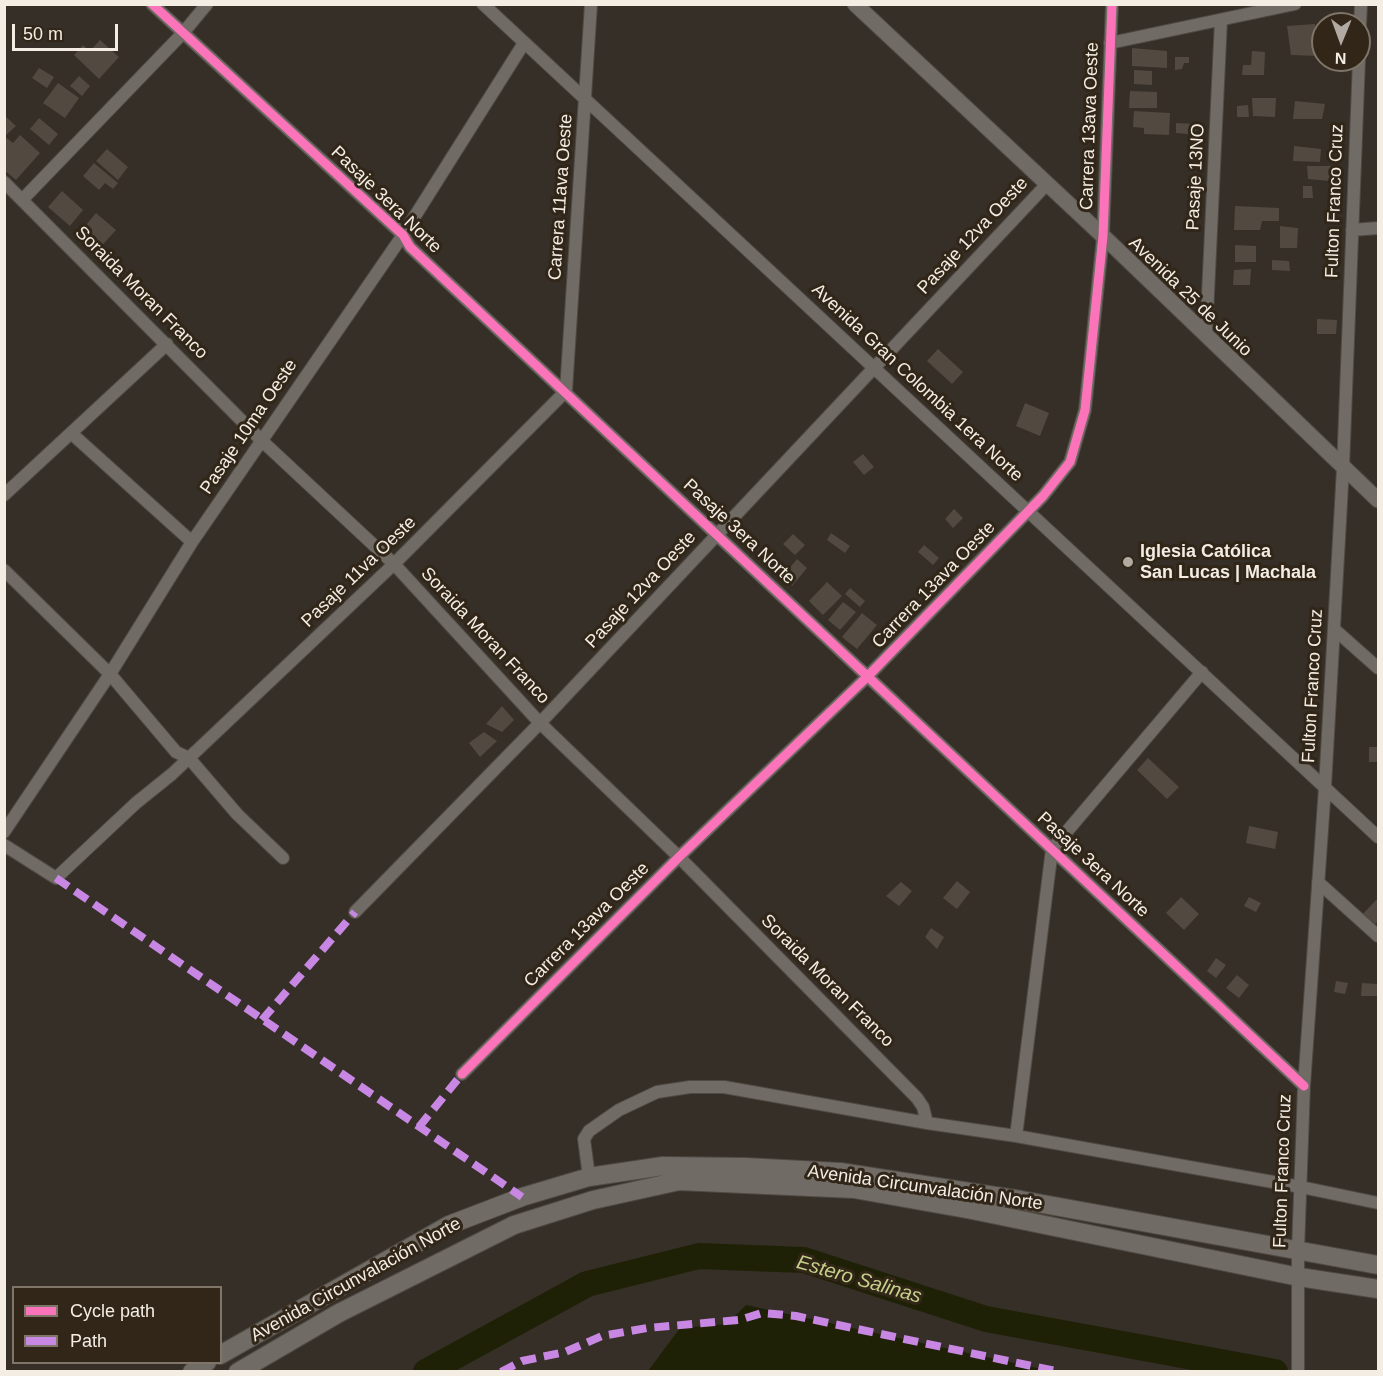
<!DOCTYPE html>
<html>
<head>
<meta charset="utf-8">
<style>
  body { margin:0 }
  #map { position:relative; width:1383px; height:1376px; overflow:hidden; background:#352f27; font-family:Arial,sans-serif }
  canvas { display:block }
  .frame { position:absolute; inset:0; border:6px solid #f4ede4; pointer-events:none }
  .legend { position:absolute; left:12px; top:1286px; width:210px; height:78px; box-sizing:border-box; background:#312617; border:2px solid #7f7669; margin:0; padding:8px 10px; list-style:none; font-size:18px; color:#f4ede4 }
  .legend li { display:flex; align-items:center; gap:12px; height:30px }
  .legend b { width:30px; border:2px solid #7f7669 }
  .north { position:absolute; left:1311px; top:12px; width:60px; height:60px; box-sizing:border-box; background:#312617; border:2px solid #7f7669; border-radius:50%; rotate:181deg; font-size:16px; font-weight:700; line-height:24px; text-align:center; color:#f4ede4 }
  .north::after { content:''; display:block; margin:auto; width:21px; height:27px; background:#b1aaa2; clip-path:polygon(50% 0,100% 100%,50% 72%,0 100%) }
  .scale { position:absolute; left:12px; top:24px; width:106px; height:27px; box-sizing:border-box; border:3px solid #f4ede4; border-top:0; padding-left:8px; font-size:18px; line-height:21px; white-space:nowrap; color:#f4ede4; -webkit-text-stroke:4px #312617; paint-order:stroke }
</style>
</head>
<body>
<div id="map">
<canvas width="1383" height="1376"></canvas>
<div class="frame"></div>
<ul class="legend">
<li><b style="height:8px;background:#fb73b8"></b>Cycle path</li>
<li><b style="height:8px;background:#c787e3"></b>Path</li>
</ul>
<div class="north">N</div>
<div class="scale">50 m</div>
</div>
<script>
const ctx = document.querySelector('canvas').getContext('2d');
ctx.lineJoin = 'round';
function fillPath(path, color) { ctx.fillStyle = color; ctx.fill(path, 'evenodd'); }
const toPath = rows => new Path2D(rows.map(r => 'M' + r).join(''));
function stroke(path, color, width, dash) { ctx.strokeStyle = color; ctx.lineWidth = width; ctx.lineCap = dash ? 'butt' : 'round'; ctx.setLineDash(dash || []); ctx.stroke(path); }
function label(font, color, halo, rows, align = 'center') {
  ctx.font = font + ' Arial,sans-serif'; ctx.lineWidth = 6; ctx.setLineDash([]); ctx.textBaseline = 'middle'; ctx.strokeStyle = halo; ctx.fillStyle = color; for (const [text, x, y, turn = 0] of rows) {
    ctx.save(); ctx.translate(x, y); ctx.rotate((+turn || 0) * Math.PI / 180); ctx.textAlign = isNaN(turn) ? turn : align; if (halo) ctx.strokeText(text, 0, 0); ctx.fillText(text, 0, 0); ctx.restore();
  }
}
const water = toPath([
  [746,1305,1051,1371,648,1371,680,1328,727,1324]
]);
const river = toPath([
  [426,1372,587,1284,699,1256,804,1260,986,1319,1275,1372]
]);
const building = toPath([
  [1315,24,1318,56,1291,55,1287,26],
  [100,40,119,57,99,79,74,55,83,45,90,51],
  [1132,48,1167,51,1167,68,1132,66],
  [1252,51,1265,52,1264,75,1242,75,1243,65,1251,65],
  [1175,57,1189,57,1189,63,1184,63,1182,69,1175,70],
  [39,68,54,77,47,88,32,78],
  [1134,70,1152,71,1152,85,1134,84],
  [79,76,90,86,82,96,70,86],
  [58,83,79,98,65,118,43,103],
  [1130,91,1157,92,1157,108,1129,108],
  [1252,98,1276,98,1275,117,1253,116],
  [1295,101,1325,104,1322,119,1293,119],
  [1248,105,1249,117,1237,117,1237,106],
  [1134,111,1170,113,1169,135,1144,134,1144,128,1133,127],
  [4,115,16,126,4,137],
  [39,118,58,134,49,145,30,129],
  [1176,123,1197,124,1196,132,1200,132,1199,135,1176,133],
  [20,135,40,153,16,180,4,170,4,140,7,138,13,143],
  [1294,146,1321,149,1320,162,1293,161],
  [107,149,128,167,118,180,96,161],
  [94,163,118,183,113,189,105,183,99,190,83,176],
  [1307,166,1341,166,1341,182,1308,179],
  [1303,186,1312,186,1313,198,1303,198],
  [62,191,83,210,70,226,48,207],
  [1235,206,1279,208,1279,221,1262,221,1260,230,1234,230],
  [96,213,116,230,97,251,77,236],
  [1280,226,1298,228,1297,248,1280,248],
  [1235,245,1256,246,1256,262,1235,262],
  [1272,260,1289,261,1290,271,1272,270],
  [1251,269,1250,285,1233,285,1234,270],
  [1317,319,1337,320,1336,334,1317,334],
  [938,349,963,372,952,384,927,361],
  [1025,403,1049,413,1040,436,1016,426],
  [863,454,874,467,864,475,853,462],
  [954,509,963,518,953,528,945,519],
  [831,533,850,546,845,553,827,540],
  [793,534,805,545,795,555,783,544],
  [924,545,939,558,933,565,918,552],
  [797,559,807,568,792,586,782,577],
  [827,582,842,596,823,615,809,601],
  [850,588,865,601,860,607,845,594],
  [843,602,856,612,840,630,828,620],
  [862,613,877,625,857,649,842,637],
  [502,706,514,720,502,732,486,724],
  [484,732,497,741,480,757,469,743],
  [1369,747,1378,747,1378,762,1369,762],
  [1148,758,1179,787,1167,799,1137,770],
  [1249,826,1278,832,1275,849,1246,843],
  [957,881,970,892,957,909,943,898],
  [901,882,912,891,899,906,886,896],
  [1181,897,1199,914,1184,930,1166,913],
  [1249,897,1261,903,1256,912,1244,906],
  [1378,898,1378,921,1373,927,1361,916],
  [931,928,944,937,937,949,925,937],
  [1216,958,1226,965,1216,978,1207,971],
  [1237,975,1249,985,1239,998,1226,988],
  [1336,981,1348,983,1345,994,1334,992],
  [1362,983,1378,984,1378,996,1361,996]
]);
const minor = toPath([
  [152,4,403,235,410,247,1304,1086],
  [483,4,1378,837],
  [1110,43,1295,4],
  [1359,47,1361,4],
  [4,182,261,440,394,564,540,723,679,857,917,1098,923,1107,927,1123],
  [22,200,183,33,207,4],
  [1352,230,1378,228],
  [1206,336,1221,20],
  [71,433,192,542],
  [4,495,167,344],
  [4,570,110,674,176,752,189,758,237,814,283,858],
  [1334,629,1378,668],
  [4,832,110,674,192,542,403,235,524,43],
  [4,845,56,878,136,803,172,774,394,564,566,391,591,4],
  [1318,882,1378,936],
  [355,912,540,723,1047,184],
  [462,1074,679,857,868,676,1043,496,1070,462,1085,410,1103,236,1112,4],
  [1016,1136,1052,849,1202,672],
  [589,1177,584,1139,589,1131,619,1110,657,1092,690,1087,724,1087,927,1123,1016,1136,1301,1187,1378,1203],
  [1298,1372,1298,1250,1304,1086,1325,787,1343,468,1359,60]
]);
const tertiary = toPath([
  [855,4,1103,236,1378,500]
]);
const secondary = toPath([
  [220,1355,449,1225,522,1197,589,1177,663,1166,745,1167,840,1172,1021,1200,1378,1265],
  [192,1372,207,1362],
  [238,1372,339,1313,514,1225,593,1200,679,1181,854,1189,972,1210,1299,1277,1378,1289]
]);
const quiet = toPath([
  [56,878,522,1197],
  [262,1020,355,912],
  [419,1127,462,1074],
  [501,1372,522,1361,565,1352,602,1336,647,1328,739,1320,762,1313,796,1316,1060,1372]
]);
const cycleway = toPath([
  [152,4,403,235,410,247,1304,1086],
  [462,1074,679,857,868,676,1043,496,1070,462,1085,410,1103,236,1112,4]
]);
const markers = [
  [1128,562,6,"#b1aaa2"]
];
const streetNames = [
  ["Carrera 13ava Oeste",1090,126,-88],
  ["Pasaje 13NO",1196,177,-87],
  ["Carrera 11ava Oeste",561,197,-86],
  ["Pasaje 3era Norte",386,200,44],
  ["Fulton Franco Cruz",1335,201,-88],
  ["Pasaje 12va Oeste",973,236,-47],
  ["Soraida Moran Franco",141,293,45],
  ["Avenida 25 de Junio",1190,297,44],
  ["Avenida Gran Colombia 1era Norte",917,383,43],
  ["Pasaje 10ma Oeste",249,427,-56],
  ["Pasaje 3era Norte",739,532,43],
  ["Pasaje 11va Oeste",359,572,-44],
  ["Carrera 13ava Oeste",934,585,-46],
  ["Pasaje 12va Oeste",641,590,-47],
  ["Soraida Moran Franco",485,636,47],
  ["Fulton Franco Cruz",1313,686,-87],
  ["Pasaje 3era Norte",1093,865,43],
  ["Carrera 13ava Oeste",587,925,-45],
  ["Soraida Moran Franco",827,981,45],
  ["Fulton Franco Cruz",1283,1171,-88],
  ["Avenida Circunvalación Norte",925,1188,8],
  ["Avenida Circunvalación Norte",356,1280,-29]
];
const poiNames = [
  ["Iglesia Católica",1140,552],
  ["San Lucas | Machala",1140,573]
];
const waterNames = [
  ["Estero Salinas",859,1280,16]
];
fillPath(water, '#1e2105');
stroke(river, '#1e2105', 26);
fillPath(building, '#524a41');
stroke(minor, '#4f4a43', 14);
stroke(tertiary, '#4f4a43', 17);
stroke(secondary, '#4f4a43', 20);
stroke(minor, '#706b65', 12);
stroke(tertiary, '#706b65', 15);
stroke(secondary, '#706b65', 18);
stroke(quiet, '#c787e3', 8, [15, 8]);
stroke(cycleway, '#fb73b8', 9);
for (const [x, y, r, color] of markers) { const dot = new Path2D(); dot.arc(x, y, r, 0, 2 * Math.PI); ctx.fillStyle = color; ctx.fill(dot); stroke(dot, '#312617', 2); }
label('18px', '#f4ede4', '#312617', streetNames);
label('bold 18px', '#f4ede4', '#312617', poiNames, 'left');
label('italic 20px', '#c5d08a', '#312617', waterNames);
</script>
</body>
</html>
